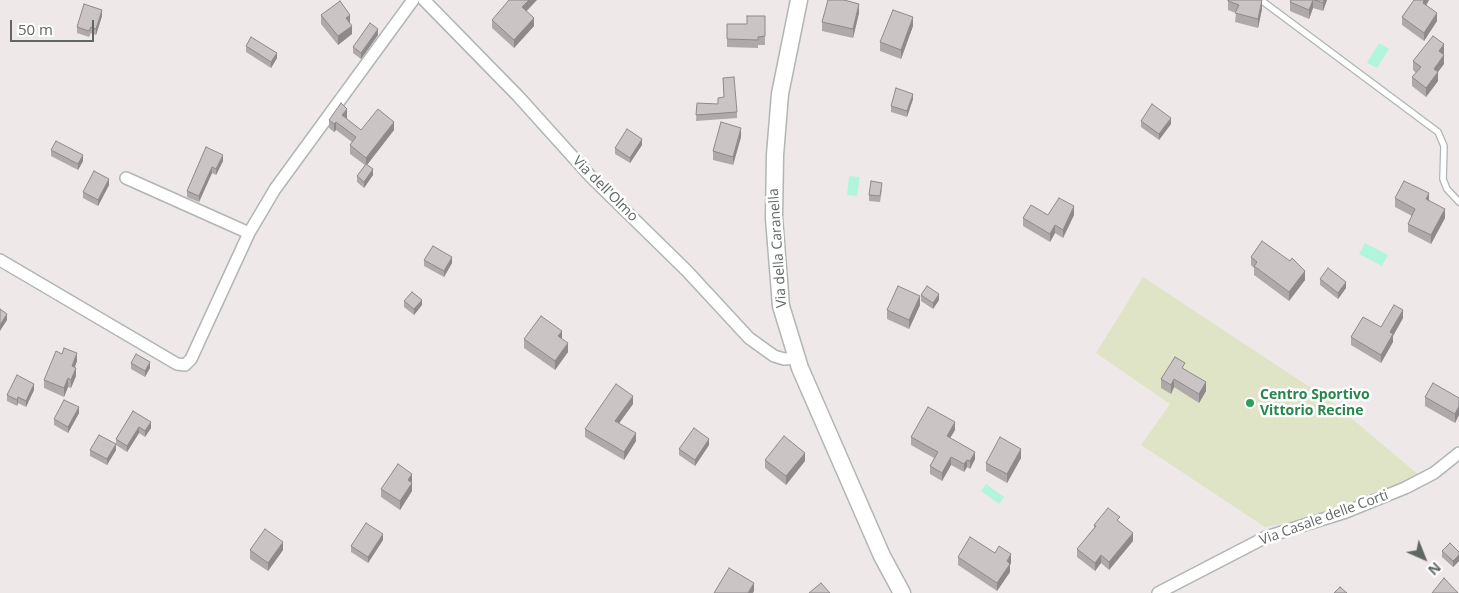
<!DOCTYPE html>
<html>
<head>
<meta charset="utf-8">
<style>
  body { margin:0 }
  #map { position:relative; width:1459px; height:593px; overflow:hidden; background:#efe8e8; font-family:"Open Sans",sans-serif }
  canvas { display:block }
  .north { position:absolute; left:1399px; top:533px; width:50px; height:50px; -webkit-text-stroke:4px #fff; paint-order:stroke; rotate:136deg; font-size:14px; font-weight:700; line-height:20px; text-align:center; color:#5f6664 }
  .north::after { content:''; display:block; margin:auto; width:18px; height:22px; background:#5f6664; clip-path:polygon(50% 0,100% 100%,50% 72%,0 100%) }
  .scale { position:absolute; left:10px; top:20px; width:84px; height:22px; box-sizing:border-box; border:2px solid #5f6664; border-top:0; padding-left:6px; font-size:15px; line-height:18px; white-space:nowrap; color:#5f6664; -webkit-text-stroke:4px #fff; paint-order:stroke }
</style>
</head>
<body>
<div id="map">
<canvas width="1459" height="593"></canvas>
<div class="north">N</div>
<div class="scale">50 m</div>
</div>
<script>
const ctx = document.querySelector('canvas').getContext('2d');
ctx.lineJoin = 'round';
function fillPath(path, color) { ctx.fillStyle = color; ctx.fill(path, 'evenodd'); }
const toPath = rows => new Path2D(rows.map(r => 'M' + r).join(''));
function stroke(path, color, width, dash) { ctx.strokeStyle = color; ctx.lineWidth = width; ctx.lineCap = dash ? 'butt' : 'round'; ctx.setLineDash(dash || []); ctx.stroke(path); }
function label(font, color, halo, rows, align = 'center') {
  ctx.font = font + ' "Open Sans",sans-serif'; ctx.lineWidth = 5; ctx.setLineDash([]); ctx.textBaseline = 'middle'; ctx.strokeStyle = halo; ctx.fillStyle = color; for (const [text, x, y, turn = 0] of rows) {
    ctx.save(); ctx.translate(x, y); ctx.rotate((+turn || 0) * Math.PI / 180); ctx.textAlign = isNaN(turn) ? turn : align; if (halo) ctx.strokeText(text, 0, 0); ctx.fillText(text, 0, 0); ctx.restore();
  }
}
const green = toPath([
  [1143,277,1331,401,1420,476,1322,516,1265,527,1141,445,1170,404,1096,353]
]);
const water = toPath([
  [1379,43,1389,49,1377,68,1367,63],
  [849,176,860,177,857,196,847,195],
  [1365,243,1388,255,1382,266,1359,254],
  [986,484,1004,497,999,504,981,491]
]);
const lane = toPath([
  [1261,0,1438,132,1444,146,1443,179,1447,189,1459,202]
]);
const street = toPath([
  [424,0,518,96,591,177,687,271,749,338,774,356,784,359,796,358],
  [126,178,249,233],
  [0,260,177,364,185,365,191,359,249,233,275,189,413,0],
  [1158,593,1266,537,1346,512,1405,488,1434,473,1459,453]
]);
const secondary = toPath([
  [799,0,780,94,775,155,774,218,781,306,800,368,882,556,902,593]
]);
const wall = toPath([
  [1291,0,1327,0,1323,11,1313,8,1309,19,1290,11,1290,2],
  [1414,0,1429,0,1426,5,1437,21,1424,41,1402,25,1402,17],
  [1228,1,1262,9,1258,28,1235,22,1236,13,1228,10],
  [526,11,534,26,514,48,492,28,492,20],
  [859,13,853,38,822,31,822,22],
  [321,15,350,24,352,34,338,45,321,24],
  [102,16,96,35,91,33,89,37,77,33,77,27],
  [765,16,765,45,758,45,758,48,727,47,727,24,747,24],
  [913,26,901,59,880,51,880,42],
  [378,35,361,59,353,53,353,47],
  [246,46,277,58,271,68,246,52],
  [1444,53,1443,55,1444,64,1438,72,1438,81,1426,97,1412,86,1412,77,1416,73,1413,70,1413,61],
  [723,78,737,112,737,118,696,121,697,103,718,104,718,98,724,97],
  [913,99,907,117,891,112,891,106],
  [347,118,346,119,361,130,394,130,367,165,373,175,364,188,357,182,357,176,365,165,350,154,350,145,352,142,336,130,334,132,329,128,329,120],
  [1141,121,1171,124,1159,140,1141,127],
  [741,137,733,165,713,160,713,151],
  [642,145,630,163,615,154,615,148],
  [206,147,223,161,216,175,212,173,199,202,187,197,187,191],
  [51,150,83,161,78,170,51,156],
  [109,185,98,206,83,198,83,192],
  [882,189,880,202,869,201,869,195],
  [1395,198,1429,201,1445,218,1431,244,1408,232,1408,224,1412,216,1395,207],
  [1048,215,1074,215,1063,238,1055,233,1050,242,1023,226,1023,218],
  [1251,257,1305,280,1289,301,1254,275,1254,268,1251,265],
  [424,260,452,263,444,277,424,266],
  [1320,279,1346,288,1338,299,1320,285],
  [921,295,939,300,933,309,921,301],
  [404,301,422,305,414,315,404,307],
  [920,305,909,329,887,319,887,310],
  [1403,318,1393,336,1393,342,1381,363,1351,345,1351,337,1381,327],
  [524,339,568,352,555,370,524,348],
  [77,361,75,367,76,376,71,388,68,387,64,397,44,388,44,380],
  [131,363,150,368,145,377,131,369],
  [1185,369,1206,391,1199,403,1174,387,1171,394,1161,388,1161,379],
  [34,390,26,407,18,403,17,406,7,401,7,395],
  [1425,397,1459,398,1459,415,1455,423,1425,406],
  [633,404,619,423,636,441,624,460,585,437,585,429],
  [133,411,151,428,145,437,139,433,127,452,116,445,116,439],
  [79,413,68,433,54,425,54,419],
  [955,430,950,438,975,459,970,469,967,467,964,472,951,465,942,481,930,474,930,466,934,458,911,445,911,437],
  [709,445,695,466,679,455,679,449],
  [90,450,116,450,107,465,90,456],
  [1021,458,1007,483,986,471,986,463],
  [765,460,805,461,786,485,765,468],
  [412,474,412,491,400,510,381,497,381,489],
  [1120,522,1133,541,1109,570,1101,563,1095,571,1077,557,1077,549,1094,528,1094,525],
  [383,540,368,563,351,552,351,546],
  [250,550,283,550,268,571,250,559],
  [1442,551,1459,552,1459,561,1453,567,1442,557],
  [995,553,1011,563,1010,565,1010,572,997,591,958,565,958,557]
]);
const shadedWall = toPath([
  [529,0,537,0,522,16,522,7],
  [1262,0,1262,9,1258,28,1258,19],
  [1313,0,1313,8,1309,19,1309,10],
  [1324,0,1327,0,1323,11,1323,3],
  [1424,0,1429,0,1423,11,1423,3],
  [859,4,859,13,853,38,853,29],
  [102,10,102,16,96,35,96,29],
  [1437,13,1437,21,1424,41,1424,33],
  [350,15,350,24,346,18],
  [913,17,913,26,901,59,901,50],
  [534,18,534,26,514,48,514,40],
  [352,26,352,34,338,45,338,36],
  [378,29,378,35,361,59,361,53],
  [1444,44,1444,53,1439,60,1439,51],
  [277,53,277,58,271,68,271,62],
  [1444,55,1444,64,1434,77,1434,69],
  [1438,72,1438,81,1426,97,1426,88],
  [913,94,913,99,907,117,907,111],
  [347,109,347,118,342,123,342,115],
  [1171,118,1171,124,1159,140,1159,134],
  [336,122,336,130,334,132,334,124],
  [394,122,394,130,366,166,366,158],
  [741,128,741,137,733,165,733,157],
  [642,139,642,145,630,163,630,158],
  [83,155,83,161,78,170,78,164],
  [223,155,223,161,216,175,216,169],
  [212,167,212,173,199,202,199,196],
  [373,169,373,175,364,188,364,182],
  [109,179,109,185,98,206,98,200],
  [1429,193,1429,202,1426,199],
  [1074,206,1074,215,1063,238,1063,230],
  [1445,209,1445,218,1431,244,1431,235],
  [1055,225,1055,233,1050,242,1050,234],
  [452,257,452,263,444,277,444,271],
  [1305,271,1305,280,1289,301,1289,292],
  [1346,282,1346,288,1338,299,1338,293],
  [939,294,939,300,933,309,933,303],
  [920,296,920,305,909,329,909,320],
  [422,300,422,305,414,315,414,309],
  [1403,310,1403,318,1393,336,1393,342,1381,363,1381,355,1390,332],
  [7,314,7,320,0,331,0,325],
  [562,331,562,340,558,336],
  [568,343,568,352,555,370,555,361],
  [77,353,77,361,72,374,72,366],
  [150,362,150,368,145,377,145,371],
  [76,368,76,376,71,388,71,380],
  [68,378,68,387,64,397,64,388],
  [1174,379,1174,387,1171,394,1171,385],
  [1206,382,1206,391,1199,403,1199,394],
  [34,384,34,390,26,407,26,401],
  [633,396,633,404,615,429,615,421],
  [18,397,18,403,17,406,17,400],
  [1459,406,1459,415,1455,423,1455,414],
  [79,407,79,413,68,433,68,427],
  [151,422,151,428,145,437,145,431],
  [955,422,955,430,947,443,947,436],
  [139,427,139,433,127,452,127,446],
  [636,433,636,441,624,460,624,452],
  [709,439,709,445,695,466,695,460],
  [116,444,116,450,107,465,107,459],
  [1021,449,1021,458,1007,483,1007,474],
  [975,452,975,459,970,469,970,461],
  [805,453,805,461,786,485,786,476],
  [951,457,951,465,942,481,942,473],
  [967,460,967,467,964,472,964,464],
  [412,474,412,482,408,489,408,480],
  [412,483,412,491,400,510,400,501],
  [1133,533,1133,541,1109,570,1109,562],
  [383,534,383,540,368,563,368,557],
  [283,542,283,550,268,571,268,563],
  [1011,554,1011,563,1010,565,1010,572,997,591,997,583,1007,561],
  [1101,555,1101,563,1095,571,1095,563],
  [1459,555,1459,561,1453,567,1453,561],
  [754,583,754,591,753,593,748,593]
]);
const building = toPath([
  [509,0,529,0,522,7,534,18,514,40,492,20,509,0],
  [828,0,844,0,859,4,853,29,822,22,828,0],
  [1228,0,1262,0,1258,19,1235,13,1239,5,1228,1,1228,0],
  [1291,0,1313,0,1309,10,1290,2,1291,0],
  [1315,0,1324,0,1323,3,1315,0],
  [1414,0,1424,0,1423,3,1437,13,1424,33,1402,17,1414,0],
  [340,1,350,15,346,18,352,26,338,36,321,15,340,1],
  [84,4,102,10,96,29,91,27,89,31,77,27,84,4],
  [893,10,913,17,901,50,880,42,893,10],
  [747,16,765,16,765,36,758,37,758,40,727,39,727,24,747,24,747,16],
  [370,23,378,29,361,53,353,47,370,23],
  [1433,36,1444,44,1439,51,1444,55,1434,69,1438,72,1426,88,1412,77,1421,67,1413,61,1433,36],
  [251,37,277,53,271,62,246,46,251,37],
  [734,77,737,112,696,115,697,103,718,104,718,98,724,97,723,78,734,77],
  [896,88,913,94,907,111,891,106,896,88],
  [341,103,347,109,342,115,361,130,378,109,394,122,366,158,350,145,356,137,336,122,334,124,329,120,341,103],
  [1152,104,1171,118,1159,134,1141,121,1152,104],
  [721,122,741,128,733,157,713,151,721,122],
  [627,129,642,139,630,158,615,148,627,129],
  [56,141,83,155,78,164,51,150,56,141],
  [206,147,223,155,216,169,212,167,199,196,187,191,206,147],
  [366,164,373,169,364,182,357,176,366,164],
  [94,171,109,179,98,200,83,192,94,171],
  [871,181,882,183,880,196,869,195,871,181],
  [1404,181,1429,193,1426,199,1445,209,1431,235,1408,224,1415,209,1395,198,1404,181],
  [1059,198,1074,206,1063,230,1055,225,1050,234,1023,218,1031,205,1048,215,1059,198],
  [1262,241,1290,261,1292,258,1305,271,1289,292,1254,266,1257,262,1251,257,1262,241],
  [433,246,452,257,444,271,424,260,433,246],
  [1328,268,1346,282,1338,293,1320,279,1328,268],
  [898,286,920,296,909,320,887,310,898,286],
  [927,286,939,294,933,303,921,295,927,286],
  [412,292,422,300,414,309,404,301,412,292],
  [1394,305,1403,310,1390,332,1393,334,1381,355,1351,337,1363,317,1381,327,1394,305],
  [0,309,7,314,0,325,0,309],
  [541,316,562,331,558,336,568,343,555,361,524,339,541,316],
  [64,348,77,353,72,366,76,368,71,380,68,378,64,388,44,380,56,351,62,354,64,348],
  [136,354,150,362,145,371,131,363,136,354],
  [1175,357,1185,363,1182,368,1206,382,1199,394,1174,379,1171,385,1161,379,1175,357],
  [17,375,34,384,26,401,18,397,17,400,7,395,17,375],
  [1433,383,1459,398,1459,406,1455,414,1425,397,1433,383],
  [616,384,633,396,615,421,636,433,624,452,585,429,616,384],
  [64,400,79,407,68,427,54,419,64,400],
  [928,407,955,422,947,436,975,452,970,461,967,460,964,464,951,457,942,473,930,466,938,452,911,437,928,407],
  [133,411,151,422,145,431,139,427,127,446,116,439,133,411],
  [694,428,709,439,695,460,679,449,694,428],
  [99,435,116,444,107,459,90,450,99,435],
  [784,436,805,453,786,476,765,460,784,436],
  [1000,437,1021,449,1007,474,986,463,1000,437],
  [398,464,412,474,408,480,412,483,400,501,381,489,398,464],
  [1108,508,1120,517,1117,520,1133,533,1109,562,1101,555,1095,563,1077,549,1096,526,1094,525,1108,508],
  [366,523,383,534,368,557,351,546,366,523],
  [265,529,283,542,268,563,250,550,265,529],
  [970,537,995,553,999,546,1011,554,1007,561,1010,564,997,583,958,557,970,537],
  [1450,543,1459,552,1459,555,1453,561,1442,551,1450,543],
  [729,568,754,583,748,593,714,593,729,568],
  [1444,578,1458,593,1432,593,1444,578],
  [821,583,830,593,809,593,821,583],
  [1340,587,1347,593,1334,593,1340,587]
]);
const markers = [
  [1250,403,5,"#2e9e5b"]
];
const streetNames = [
  ["Via dell'Olmo",605,189,45],
  ["Via della Caranella",778,248,-94],
  ["Via Casale delle Corti",1324,518,-20]
];
const leisureNames = [
  ["Centro Sportivo",1260,395],
  ["Vittorio Recine",1260,411]
];
fillPath(green, '#dfe4c7');
fillPath(water, '#b1f6dc');
stroke(lane, '#b0b6b5', 8);
stroke(street, '#b0b6b5', 14);
stroke(secondary, '#b0b6b4', 19);
stroke(lane, '#fff', 5.5);
stroke(street, '#fff', 11);
stroke(secondary, '#fff', 16);
fillPath(wall, '#afa9a9');
fillPath(shadedWall, '#8e898a');
fillPath(building, '#cbc4c5');
stroke(building, '#8e898a', 1);
for (const [x, y, r, color] of markers) { const dot = new Path2D(); dot.arc(x, y, r, 0, 2 * Math.PI); ctx.fillStyle = color; ctx.fill(dot); stroke(dot, '#fff', 2); }
label('14px', '#5f6664', '#fff', streetNames);
label('bold 14px', '#27864d', '#fff', leisureNames, 'left');
</script>
</body>
</html>
